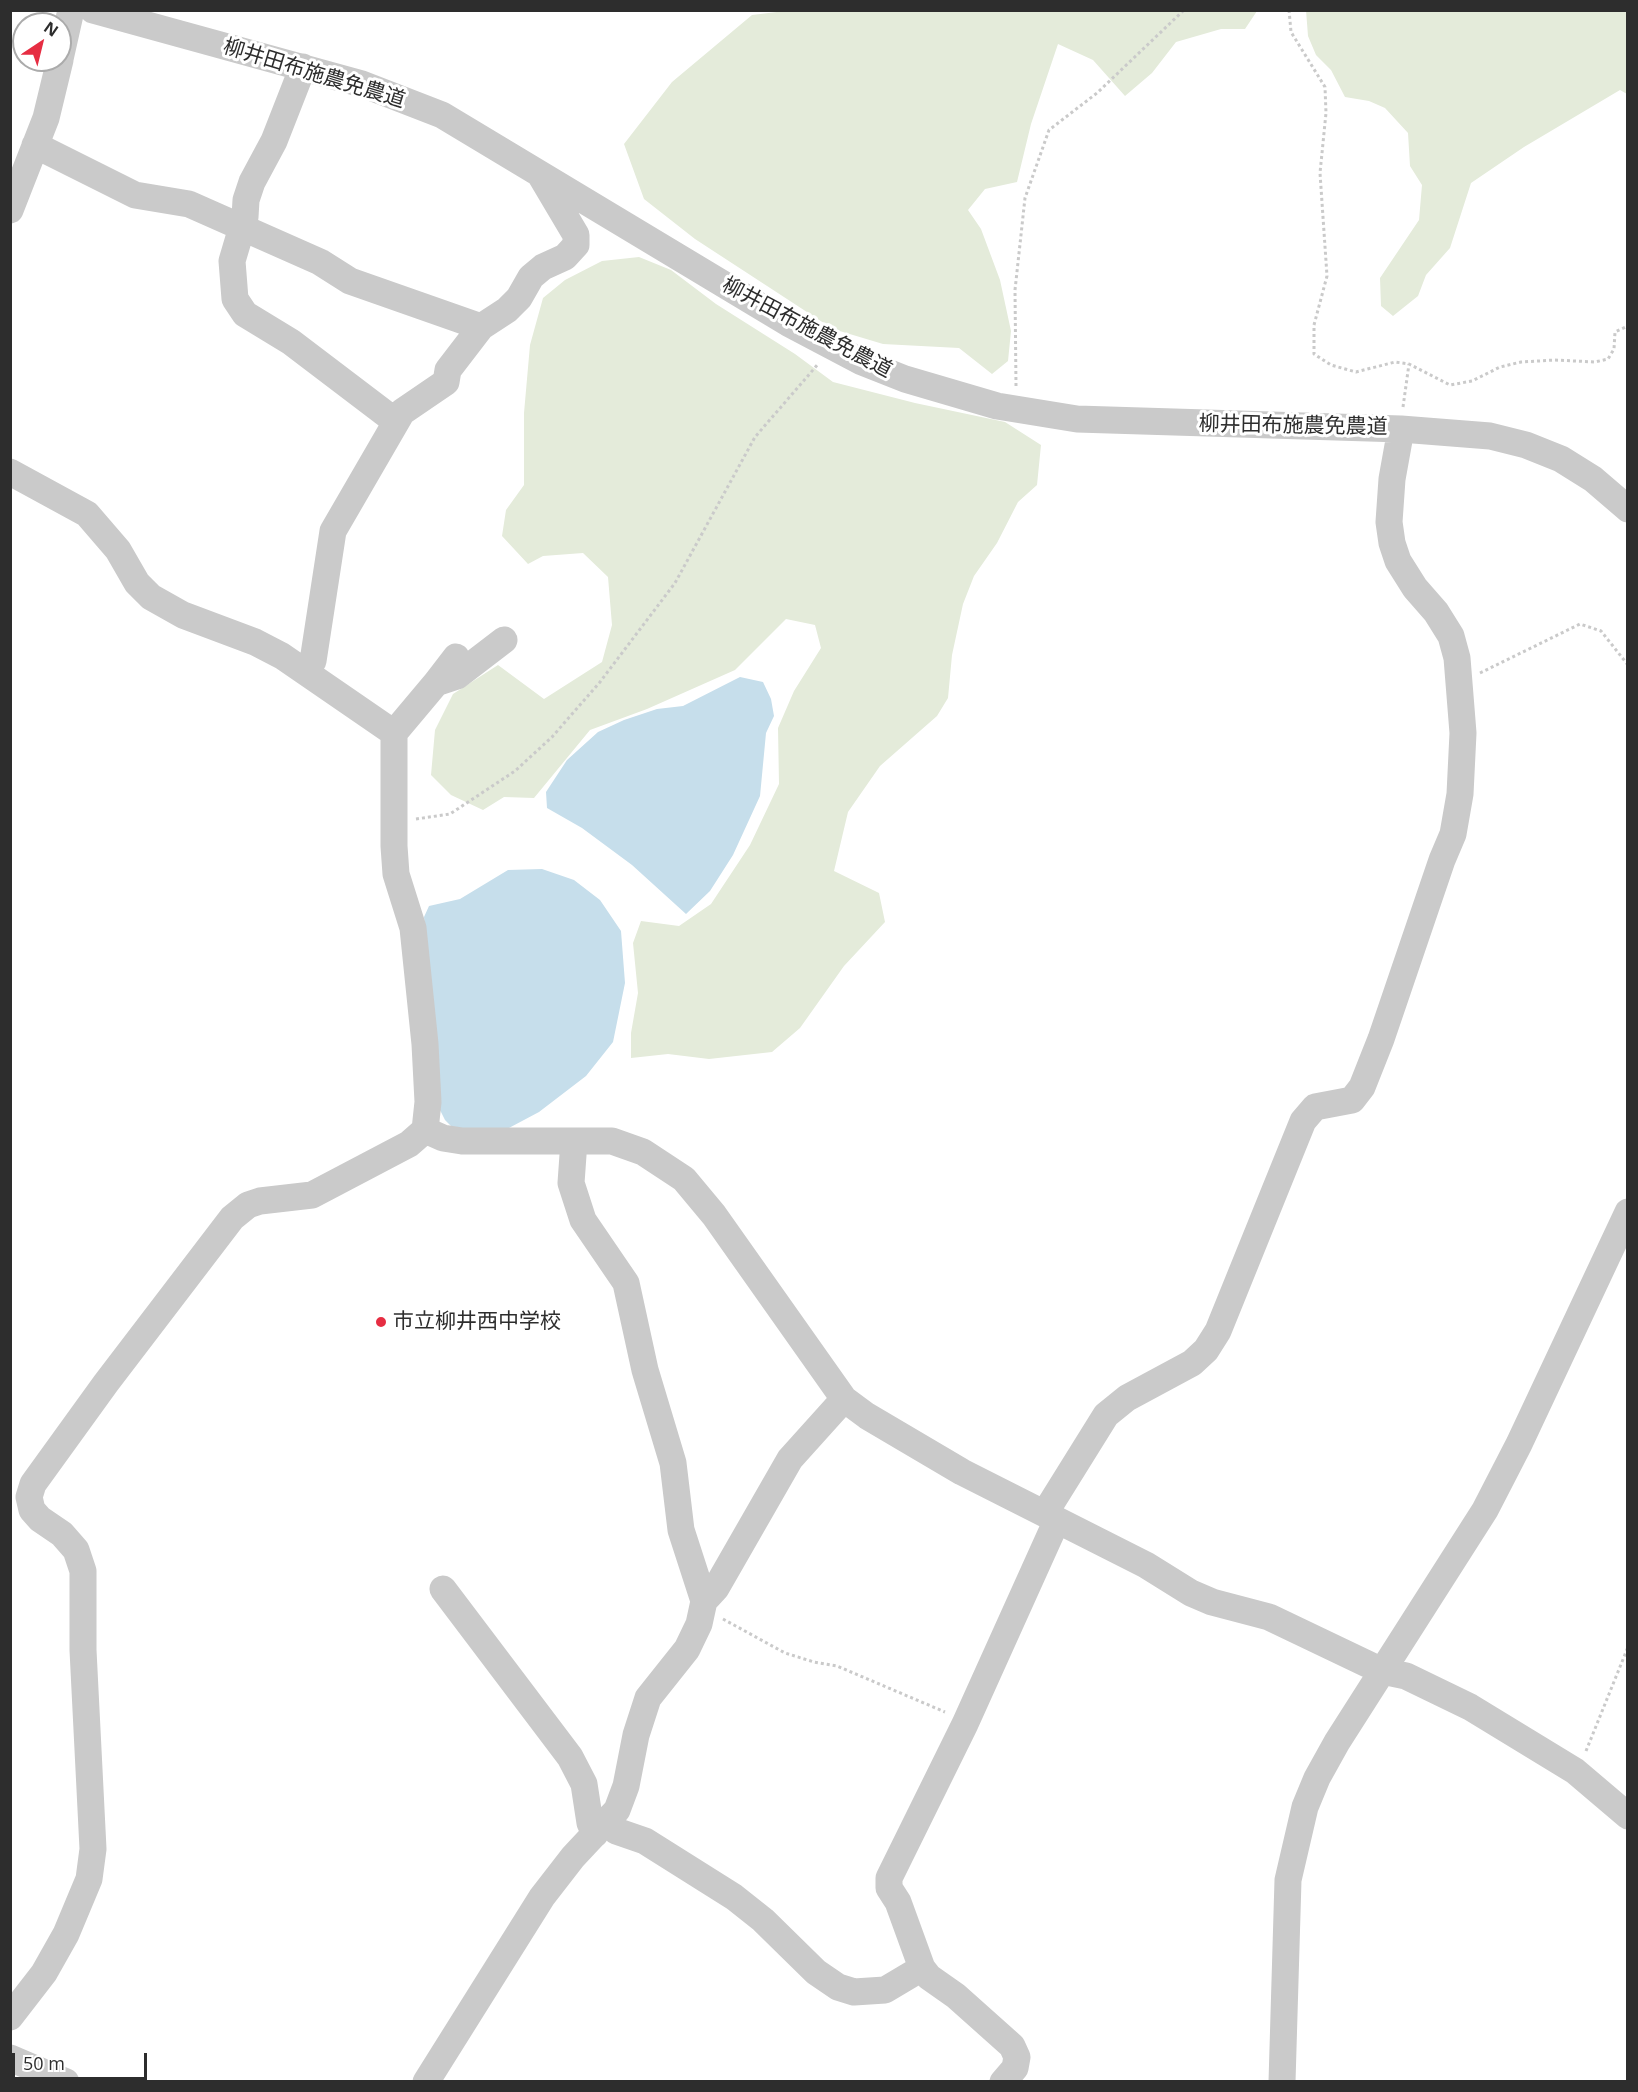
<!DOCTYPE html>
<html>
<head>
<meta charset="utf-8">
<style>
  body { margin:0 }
  #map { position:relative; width:1638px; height:2092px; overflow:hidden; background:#fff; font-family:"Open Sans",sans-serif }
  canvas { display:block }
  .frame { position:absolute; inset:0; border:12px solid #2d2d2d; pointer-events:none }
  .north { position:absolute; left:12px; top:12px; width:60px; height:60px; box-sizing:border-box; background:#fff; border:2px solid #ababab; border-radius:50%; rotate:35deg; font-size:16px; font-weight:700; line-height:24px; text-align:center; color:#2d2d2d }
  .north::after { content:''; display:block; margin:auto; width:21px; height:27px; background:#e62d42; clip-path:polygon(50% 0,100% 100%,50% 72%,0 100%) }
  .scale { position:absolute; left:12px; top:2053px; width:135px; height:27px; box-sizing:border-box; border:3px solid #2d2d2d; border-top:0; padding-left:8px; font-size:18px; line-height:21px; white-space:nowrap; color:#2d2d2d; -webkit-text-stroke:4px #fff; paint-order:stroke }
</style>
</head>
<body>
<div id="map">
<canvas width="1638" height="2092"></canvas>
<div class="frame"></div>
<div class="north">N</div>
<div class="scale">50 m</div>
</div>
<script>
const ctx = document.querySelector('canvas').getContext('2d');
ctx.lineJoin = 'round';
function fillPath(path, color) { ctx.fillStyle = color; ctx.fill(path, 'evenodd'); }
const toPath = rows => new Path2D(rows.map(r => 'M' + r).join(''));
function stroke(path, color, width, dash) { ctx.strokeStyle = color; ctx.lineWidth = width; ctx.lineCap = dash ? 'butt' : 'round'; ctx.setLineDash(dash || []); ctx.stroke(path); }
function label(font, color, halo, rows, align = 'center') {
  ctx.font = font + ' "Open Sans","Noto Sans JP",sans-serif'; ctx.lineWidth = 6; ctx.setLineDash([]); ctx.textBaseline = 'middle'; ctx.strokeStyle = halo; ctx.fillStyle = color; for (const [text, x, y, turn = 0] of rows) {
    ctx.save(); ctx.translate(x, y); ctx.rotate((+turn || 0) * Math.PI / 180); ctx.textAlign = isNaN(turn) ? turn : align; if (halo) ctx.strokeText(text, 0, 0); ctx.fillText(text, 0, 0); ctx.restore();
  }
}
const green = toPath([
  [1306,10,1627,11,1627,94,1620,90,1524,147,1471,183,1450,248,1426,275,1418,296,1393,316,1381,306,1380,278,1419,220,1422,185,1410,166,1408,133,1385,108,1369,101,1345,97,1331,70,1316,55,1308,36],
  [785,11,785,10,1257,11,1245,29,1221,29,1176,42,1152,73,1125,96,1093,60,1058,44,1031,124,1017,182,985,189,968,210,981,229,1000,280,1011,331,1008,361,992,374,959,348,883,344,833,329,695,239,644,199,624,144,672,82,752,15],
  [639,257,671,270,716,304,795,354,833,382,915,403,1005,422,1041,445,1037,485,1018,502,997,543,974,576,963,604,952,655,948,698,937,716,880,766,848,812,834,871,879,893,885,922,844,966,800,1028,772,1052,709,1059,668,1054,631,1058,631,1033,638,993,633,943,641,921,679,926,711,904,750,845,779,784,778,728,794,691,821,648,815,625,786,619,735,670,647,709,590,730,534,798,504,797,483,810,451,795,431,775,435,730,453,694,498,665,544,699,602,662,612,625,608,577,583,553,543,556,528,564,502,536,506,510,524,485,524,413,530,345,543,298,565,280,602,261]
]);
const water = toPath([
  [740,677,763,682,771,699,774,716,766,733,760,796,733,855,710,891,686,914,632,865,582,828,547,808,546,792,567,760,598,732,624,720,657,709,683,706],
  [542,869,574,880,600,900,621,931,625,983,613,1042,586,1076,539,1112,507,1129,455,1130,445,1120,436,1102,433,1018,424,917,429,906,460,899,508,870]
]);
const path = toPath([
  [1289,10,1291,32,1325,87,1326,113,1320,173,1327,276,1314,325,1314,354,1331,365,1356,372,1395,362,1409,364,1450,385,1472,381,1500,367,1521,362,1555,360,1595,362,1608,359,1614,349,1615,332,1628,326],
  [1016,386,1015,290,1025,198,1049,130,1097,93,1184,10],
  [1403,407,1409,364],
  [1480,673,1580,624,1601,631,1628,665],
  [416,819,450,814,515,771,552,737,600,682,675,583,755,437,819,363],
  [723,1619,785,1653,814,1662,837,1666,945,1712],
  [1586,1751,1628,1647]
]);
const minor = toPath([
  [93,10,362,84,442,115,788,323,862,362,905,379,997,406,1077,419,1401,429,1490,436,1526,445,1561,459,1593,479,1628,509],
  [60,59,71,10],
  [303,67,274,141,252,182,246,200,245,217,232,261,235,299,245,314,291,342,395,421],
  [35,145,135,195,189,204,320,262,350,281,481,327,507,310,519,298,531,277,543,267,565,257,576,245,576,235,541,176],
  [10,210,46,118,60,60],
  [10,472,87,514,118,550,137,583,151,597,183,615,255,642,282,656,394,733,394,846,396,874,413,928,425,1044,428,1102,425,1130,409,1144,312,1195,260,1201,248,1205,232,1218,106,1383,33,1484,29,1497,32,1510,40,1519,62,1534,76,1550,83,1571,83,1650,93,1849,89,1879,66,1934,44,1973,10,2017],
  [456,657,436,683,457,676,504,640],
  [305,670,313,661,333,531,402,412,446,382,448,370,481,327],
  [394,733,436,683],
  [425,1130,443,1138,462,1141,574,1141,571,1183,583,1220,626,1283,645,1370,673,1463,681,1530,704,1601,699,1624,687,1649,648,1698,636,1735,626,1786,617,1810,573,1857,542,1897,426,2082],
  [574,1141,612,1141,643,1152,684,1179,714,1215,844,1399,867,1416,962,1472,1146,1565,1191,1593,1212,1602,1269,1617,1382,1671,1406,1676,1470,1707,1575,1771,1628,1816],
  [1045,1513,1106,1415,1127,1398,1192,1363,1206,1350,1218,1331,1303,1121,1315,1107,1352,1100,1362,1087,1381,1039,1442,860,1453,834,1460,794,1463,733,1457,658,1451,636,1436,612,1415,588,1398,561,1392,543,1389,522,1392,479,1401,429],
  [443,1589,570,1757,584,1784,590,1823,595,1834],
  [704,1601,716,1588,790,1459,844,1399],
  [607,1821,616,1831,645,1841,734,1897,763,1920,816,1972,838,1987,854,1992,885,1990,922,1968],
  [10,2058,66,2082],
  [1003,2082,1015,2068,1017,2057,1012,2046,956,1996,929,1977,922,1968,898,1902,889,1888,889,1878,965,1724,1057,1520],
  [1282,2082,1288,1880,1305,1807,1317,1778,1337,1742,1485,1510,1519,1444,1628,1212]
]);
const markers = [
  [381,1322,6,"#e62d42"]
];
const streetNames = [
  ["柳井田布施農免農道",314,74,17],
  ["柳井田布施農免農道",807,328,28],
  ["柳井田布施農免農道",1293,426,1]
];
const poiNames = [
  ["市立柳井西中学校",393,1322]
];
fillPath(green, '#e4ebda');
fillPath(water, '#c6deeb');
stroke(path, '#cacaca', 3, [3, 3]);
stroke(minor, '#cacaca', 27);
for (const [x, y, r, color] of markers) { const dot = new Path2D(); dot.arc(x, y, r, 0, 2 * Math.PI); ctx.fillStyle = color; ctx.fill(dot); stroke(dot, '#fff', 2); }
label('21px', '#2d2d2d', '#fff', streetNames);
label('21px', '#2d2d2d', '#fff', poiNames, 'left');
</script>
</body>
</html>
